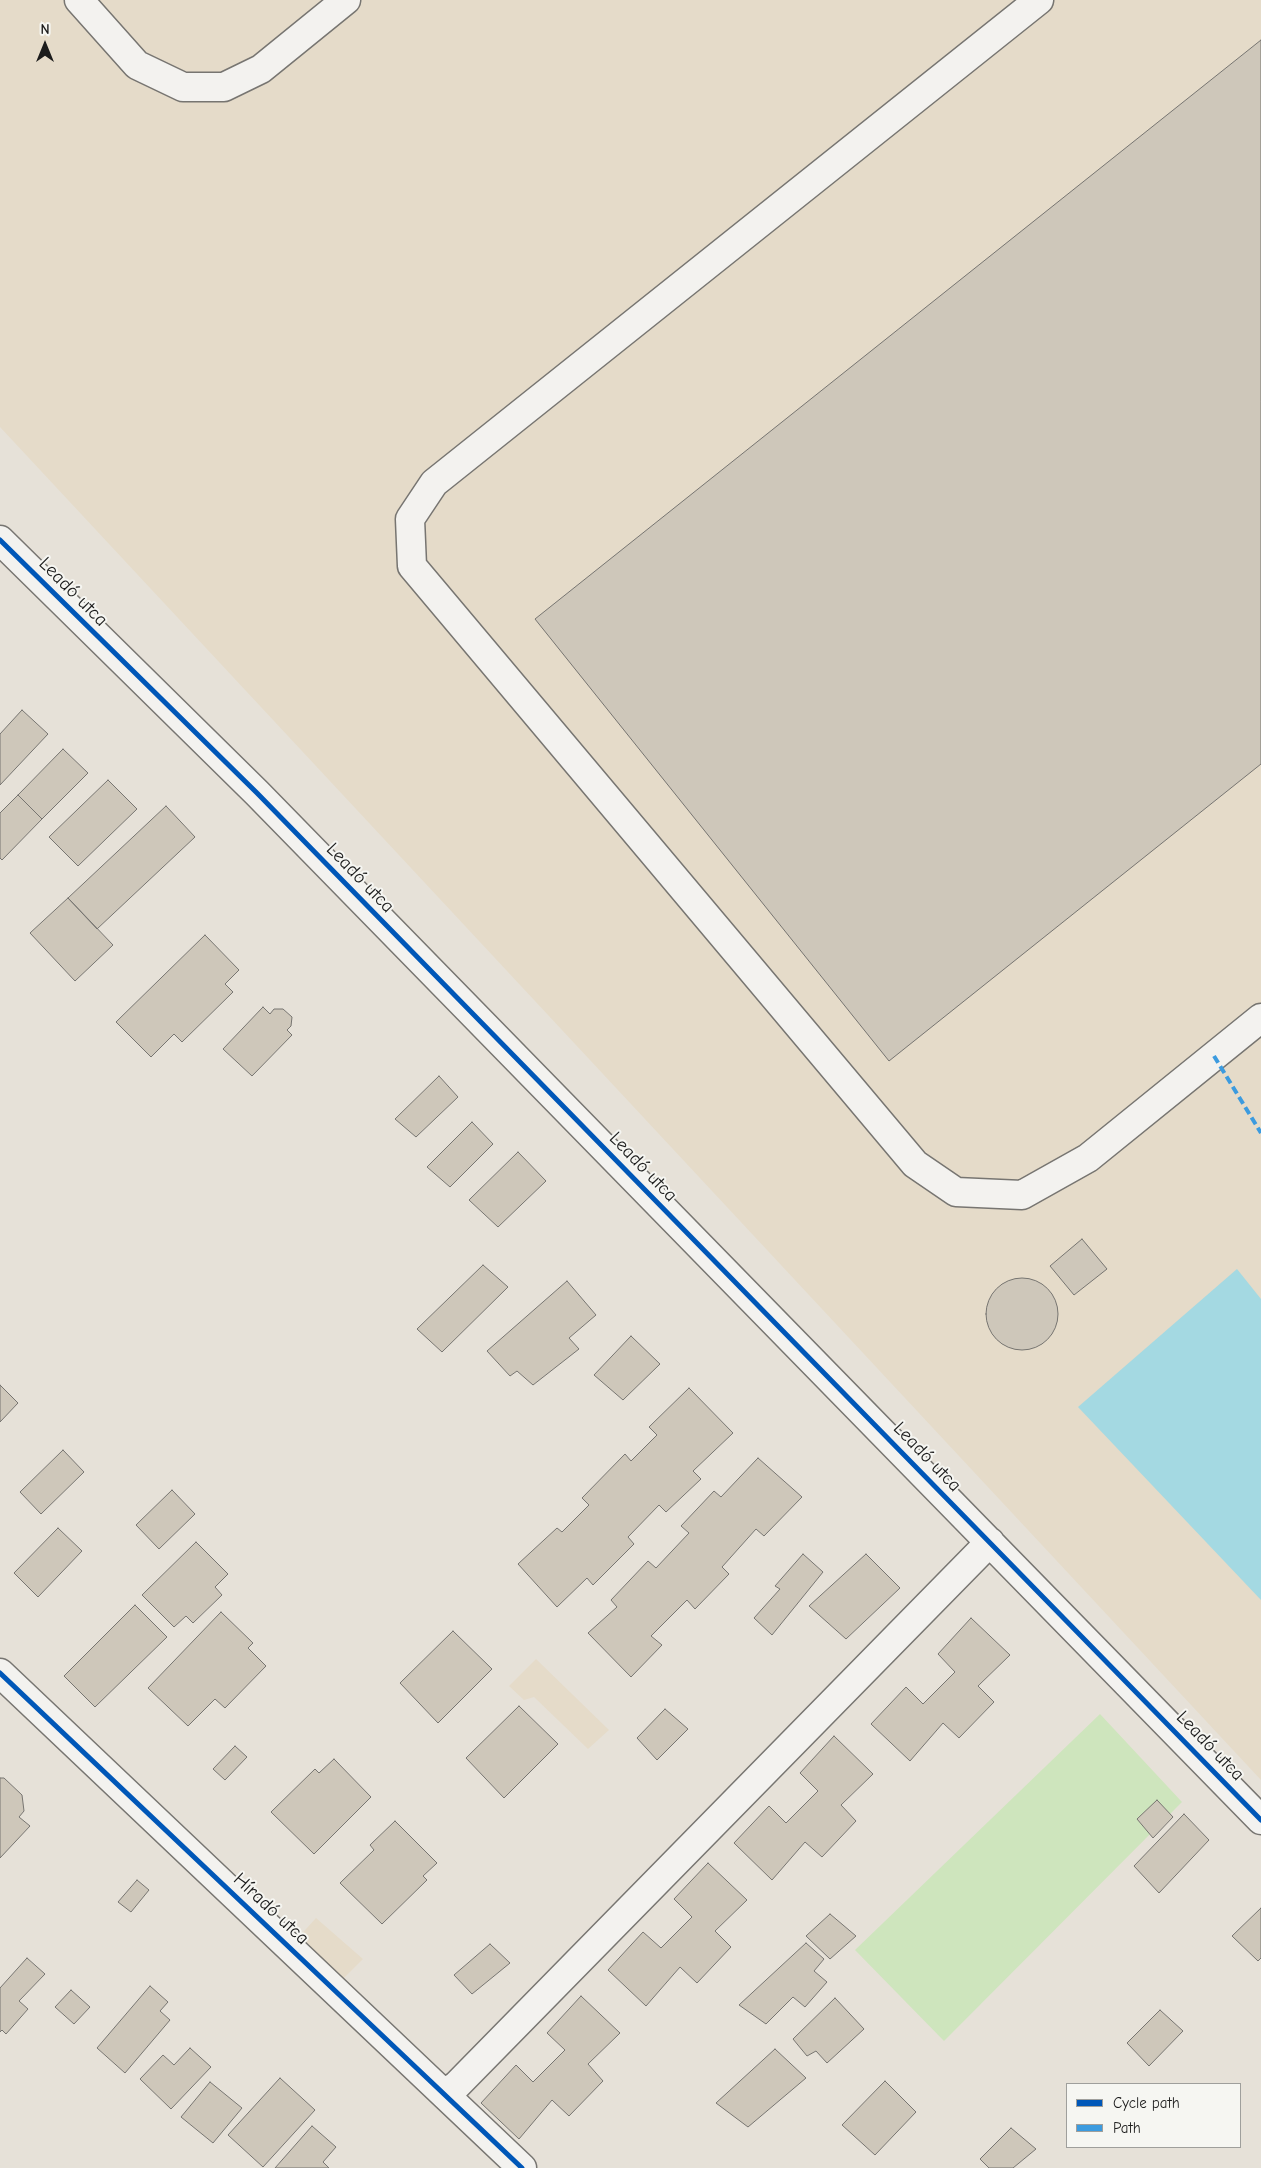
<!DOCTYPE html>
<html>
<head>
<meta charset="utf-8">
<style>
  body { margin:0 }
  #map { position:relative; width:1261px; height:2168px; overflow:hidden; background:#e6e1d8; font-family:"Comic Neue",sans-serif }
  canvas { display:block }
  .legend { position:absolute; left:1066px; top:2083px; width:175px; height:65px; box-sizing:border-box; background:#f6f6f2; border:1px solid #9f9f9c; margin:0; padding:6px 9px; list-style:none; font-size:15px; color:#1c1c1c }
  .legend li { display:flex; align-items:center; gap:10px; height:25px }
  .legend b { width:25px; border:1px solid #9f9f9c }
  .north { position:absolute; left:20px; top:20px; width:50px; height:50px; -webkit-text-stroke:4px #f6f6f2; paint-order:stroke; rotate:0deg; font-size:14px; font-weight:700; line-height:20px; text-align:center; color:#1c1c1c }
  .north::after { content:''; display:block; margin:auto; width:18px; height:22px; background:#1c1c1c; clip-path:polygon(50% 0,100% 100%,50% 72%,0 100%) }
</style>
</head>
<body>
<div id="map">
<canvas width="1261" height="2168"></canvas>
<ul class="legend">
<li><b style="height:6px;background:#0057b8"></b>Cycle path</li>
<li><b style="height:6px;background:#3c9bdf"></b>Path</li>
</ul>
<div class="north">N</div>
</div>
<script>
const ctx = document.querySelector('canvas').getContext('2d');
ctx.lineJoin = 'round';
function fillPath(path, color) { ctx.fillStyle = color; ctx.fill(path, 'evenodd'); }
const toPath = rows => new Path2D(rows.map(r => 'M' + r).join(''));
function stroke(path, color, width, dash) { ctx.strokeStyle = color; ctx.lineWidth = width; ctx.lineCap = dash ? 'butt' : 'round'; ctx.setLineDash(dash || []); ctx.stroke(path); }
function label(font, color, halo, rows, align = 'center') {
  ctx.font = font + ' "Comic Neue",sans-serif'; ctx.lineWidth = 4; ctx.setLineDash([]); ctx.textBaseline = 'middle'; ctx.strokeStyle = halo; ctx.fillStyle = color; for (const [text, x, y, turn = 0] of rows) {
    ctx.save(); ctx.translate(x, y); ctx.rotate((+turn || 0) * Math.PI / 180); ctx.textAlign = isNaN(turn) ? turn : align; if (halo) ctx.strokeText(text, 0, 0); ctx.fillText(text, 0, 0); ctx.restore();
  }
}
const built = toPath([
  [0,0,1261,0,1261,1780,0,427],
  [536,1659,609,1730,588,1749,534,1697,524,1700,509,1686],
  [316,1918,363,1959,343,1979,297,1939]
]);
const green = toPath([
  [1100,1714,1182,1802,944,2041,855,1950]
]);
const water = toPath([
  [1237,1269,1261,1299,1261,1600,1078,1407]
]);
const building = toPath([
  [1261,40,1261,764,889,1061,535,619,1261,40],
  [22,710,48,734,0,785,0,734,22,710],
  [63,749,88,773,42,819,18,795,63,749],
  [108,780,137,809,78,866,49,837,108,780],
  [18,795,42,819,2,860,0,858,0,813,18,795],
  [166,806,195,837,97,929,68,898,166,806],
  [68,898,113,945,75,981,30,933,68,898],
  [205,935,239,970,225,984,233,992,182,1042,174,1034,151,1057,116,1022,205,935],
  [263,1007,270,1014,274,1009,283,1009,292,1017,291,1026,287,1030,292,1035,252,1076,223,1049,263,1007],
  [439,1076,458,1097,416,1137,395,1119,439,1076],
  [472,1122,493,1144,450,1187,427,1167,472,1122],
  [518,1152,546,1181,498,1227,469,1200,518,1152],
  [1082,1239,1107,1269,1074,1295,1050,1266,1082,1239],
  [483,1265,508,1287,442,1352,417,1329,483,1265],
  '986 1314a36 36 0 1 1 72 0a36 36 0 1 1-72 0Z',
  [567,1281,596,1315,569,1338,579,1349,533,1385,517,1371,510,1376,487,1351,567,1281],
  [631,1336,660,1364,623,1400,594,1375,631,1336],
  [0,1385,18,1403,0,1422,0,1385],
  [689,1388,733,1433,693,1471,701,1479,666,1512,659,1505,628,1537,634,1544,593,1585,587,1578,557,1607,518,1564,557,1528,562,1532,589,1505,582,1498,625,1454,631,1461,657,1435,649,1427,689,1388],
  [63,1450,84,1472,41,1514,20,1492,63,1450],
  [758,1458,802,1497,764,1536,756,1529,722,1567,729,1574,695,1609,687,1600,651,1636,662,1645,631,1677,588,1633,617,1607,611,1600,648,1561,656,1568,689,1533,681,1526,714,1491,721,1497,758,1458],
  [172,1490,195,1514,159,1549,136,1525,172,1490],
  [58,1528,82,1551,38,1597,14,1573,58,1528],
  [196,1542,228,1574,215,1587,222,1595,193,1623,186,1616,174,1627,142,1595,196,1542],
  [803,1554,823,1572,772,1635,754,1618,780,1589,775,1586,803,1554],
  [866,1554,900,1588,846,1639,809,1606,866,1554],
  [135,1605,167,1637,95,1707,64,1676,135,1605],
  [221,1612,253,1643,248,1648,266,1666,225,1708,215,1699,188,1726,148,1688,221,1612],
  [971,1618,1010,1655,978,1686,994,1702,959,1738,943,1723,910,1761,871,1724,906,1687,923,1704,955,1672,938,1654,971,1618],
  [453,1631,492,1669,438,1723,400,1683,453,1631],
  [519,1706,558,1744,504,1798,466,1758,519,1706],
  [665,1709,688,1729,657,1760,637,1738,665,1709],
  [834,1736,873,1774,841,1805,856,1821,822,1857,805,1842,772,1880,734,1843,769,1806,786,1823,818,1791,800,1773,834,1736],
  [235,1746,247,1757,225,1780,213,1769,235,1746],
  [334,1759,371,1797,314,1854,271,1812,315,1769,319,1773,334,1759],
  [0,1778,4,1778,22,1795,24,1811,19,1817,30,1826,0,1858,0,1778],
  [1157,1800,1173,1817,1153,1838,1137,1819,1157,1800],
  [1184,1814,1209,1840,1159,1893,1134,1866,1184,1814],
  [395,1821,437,1863,423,1876,427,1880,382,1924,340,1883,374,1850,370,1845,395,1821],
  [708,1863,747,1900,715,1931,731,1947,697,1983,680,1967,646,2006,608,1970,643,1932,661,1948,692,1917,674,1899,708,1863],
  [137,1880,149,1890,131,1912,118,1902,137,1880],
  [1261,1908,1261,1958,1258,1961,1232,1936,1261,1908],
  [830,1914,856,1936,830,1959,806,1936,830,1914],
  [806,1943,824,1959,814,1971,827,1982,805,2007,793,1997,766,2024,739,2005,806,1943],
  [490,1944,510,1963,472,1994,454,1975,490,1944],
  [27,1958,45,1974,19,2001,28,2009,6,2034,2,2030,0,2032,0,1988,27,1958],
  [150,1986,168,2002,160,2011,170,2020,125,2073,97,2048,150,1986],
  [71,1990,90,2007,74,2024,55,2007,71,1990],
  [581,1996,620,2033,588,2064,603,2081,569,2116,552,2100,519,2139,481,2103,516,2065,533,2082,565,2050,547,2033,581,1996],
  [835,1998,864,2029,827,2063,816,2051,807,2056,793,2039,835,1998],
  [1160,2010,1183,2031,1149,2066,1127,2043,1160,2010],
  [190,2048,211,2067,171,2109,140,2079,163,2055,174,2065,190,2048],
  [775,2049,806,2078,748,2127,716,2103,775,2049],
  [280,2078,315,2110,263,2167,228,2135,280,2078],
  [885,2081,916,2112,875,2155,842,2125,885,2081],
  [210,2082,242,2108,213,2143,181,2117,210,2082],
  [312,2126,336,2147,323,2162,329,2168,275,2168,312,2126],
  [1011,2128,1036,2149,1013,2168,989,2168,980,2159,1011,2128]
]);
const minor = toPath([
  [79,0,137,65,183,87,224,87,261,69,346,0],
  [1039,0,434,483,410,519,412,566,915,1164,956,1192,1022,1195,1088,1158,1261,1018],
  [0,540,257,793,1261,1820],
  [0,1673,522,2168],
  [444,2093,456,2086,990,1542]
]);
const quiet = toPath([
  [1214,1056,1261,1133]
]);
const cycleway = toPath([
  [0,540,257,793,1261,1820],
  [0,1673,522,2168]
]);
const streetNames = [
  ["Leadó utca",73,592,45],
  ["Leadó utca",360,878,46],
  ["Leadó utca",643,1167,46],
  ["Leadó utca",927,1457,46],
  ["Leadó utca",1210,1746,46],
  ["Híradó utca",271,1909,43]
];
fillPath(built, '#e5dbc9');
fillPath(green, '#cee5bd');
fillPath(water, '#a4d9e2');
fillPath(building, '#cec7ba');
stroke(building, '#777571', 1);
stroke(minor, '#777571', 31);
stroke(minor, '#f3f2ef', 28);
stroke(quiet, '#3c9bdf', 4, [8, 4]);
stroke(cycleway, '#0057b8', 5);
label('19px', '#1c1c1c', '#f6f6f2', streetNames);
</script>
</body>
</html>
